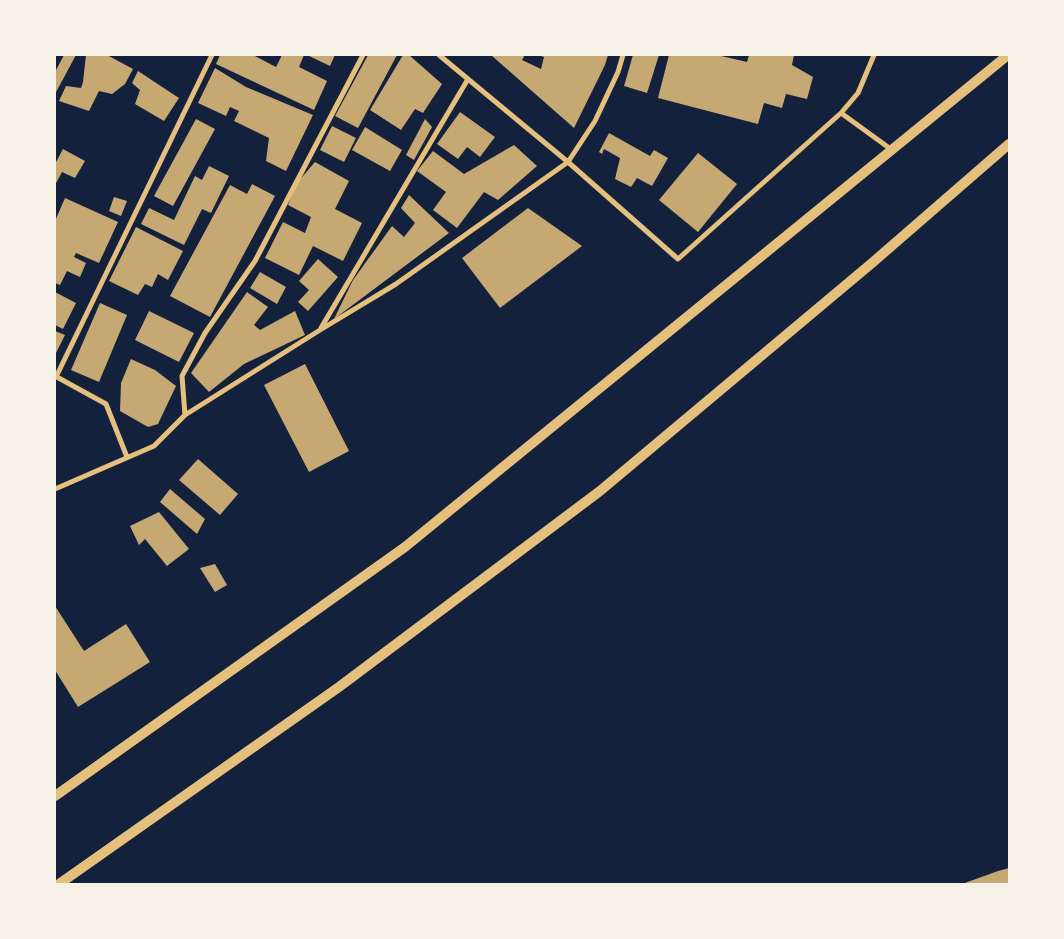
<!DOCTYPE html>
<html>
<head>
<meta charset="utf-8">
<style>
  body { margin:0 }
  #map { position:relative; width:1064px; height:939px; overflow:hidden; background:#14213d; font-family:Lato,sans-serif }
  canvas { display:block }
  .frame { position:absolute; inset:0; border:56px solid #f6f1e7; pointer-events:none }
</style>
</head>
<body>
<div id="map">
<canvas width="1064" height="939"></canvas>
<div class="frame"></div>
</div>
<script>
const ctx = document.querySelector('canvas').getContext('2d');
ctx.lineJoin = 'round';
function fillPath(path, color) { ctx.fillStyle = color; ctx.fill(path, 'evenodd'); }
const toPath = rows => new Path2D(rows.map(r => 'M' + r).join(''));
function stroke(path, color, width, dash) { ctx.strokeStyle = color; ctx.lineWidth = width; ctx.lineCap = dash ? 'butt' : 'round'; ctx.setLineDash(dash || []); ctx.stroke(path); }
const building = toPath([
  [64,55,76,55,55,94,55,72],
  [86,55,107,55,133,69,125,84,112,94,99,91,89,111,59,101,66,86,81,88,83,82],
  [220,55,253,55,276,67,282,55,304,55,299,67,327,81,314,110,216,64],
  [307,55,335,55,330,66],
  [368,55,397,55,358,128,335,116],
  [403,55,409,55,442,84,423,113,415,109,401,130,370,110],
  [491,55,525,55,522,60,541,69,544,57,539,55,608,55,605,65,574,128],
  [633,55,659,55,647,93,624,86],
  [669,55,717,55,747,62,749,55,794,55,792,65,813,77,807,99,786,94,782,108,764,103,758,124,658,98],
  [215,68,246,87,313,115,286,171,266,161,269,138,234,121,239,111,230,107,226,116,198,103],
  [138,71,179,98,164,121,135,104,140,90,132,83],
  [460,112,495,137,480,157,467,147,458,159,437,144],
  [196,119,215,129,173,206,154,196],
  [425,119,432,127,414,160,406,155],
  [332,126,356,138,344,162,320,150],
  [365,127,402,150,390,171,352,150],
  [609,133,650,156,654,150,668,158,652,186,637,178,631,187,615,179,620,158,604,149,602,154,599,152],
  [514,145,537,166,498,200,484,192,457,228,433,210,446,192,417,171,433,151,464,174],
  [63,149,85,161,75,178,62,172,55,185,55,164],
  [698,153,737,184,698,232,659,200],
  [315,162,349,181,335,209,362,223,343,261,313,246,299,275,265,258,283,222,305,233,311,217,288,205,296,184],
  [209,166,229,176,211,213,202,209,184,245,141,224,149,208,174,220,195,176,202,180],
  [252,184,275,196,210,317,170,296,230,185,247,194],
  [409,195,449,233,334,319,353,280,392,226,404,237,415,223,401,208],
  [114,197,127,201,121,216,109,211],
  [65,198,118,222,99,263,76,253,74,257,86,263,80,277,67,271,60,285,55,283,55,221],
  [528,208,582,246,500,308,462,258],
  [136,227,183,251,168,280,158,274,152,287,145,284,138,295,109,281],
  [318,259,338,277,308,311,298,302,309,290,299,281],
  [260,272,286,287,277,304,250,288],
  [55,292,76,303,63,329,55,325],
  [247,292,268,307,254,325,260,330,295,311,305,335,244,364,209,392,191,373],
  [100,303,127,315,99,382,71,370],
  [149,311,194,333,179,362,135,340],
  [55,331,65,335,55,355],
  [131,359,155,370,176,386,158,424,148,427,120,411,121,383],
  [305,364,349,451,309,472,264,385],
  [198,459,238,494,220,515,179,480],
  [170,489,205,519,197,534,160,502],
  [159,512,189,549,167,566,145,539,139,545,130,526],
  [215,564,227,585,215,592,200,568],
  [55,606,84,651,126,624,150,662,78,707,55,670],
  [1009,868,1009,884,962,884,998,871]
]);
const minor = toPath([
  [439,55,568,162,595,121,618,72,623,55],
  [874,55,858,93,841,113,892,150],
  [321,328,468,79],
  [55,376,106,404,127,457],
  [56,377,212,55],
  [185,415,182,376,205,333,255,261,363,55],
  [55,489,154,446,185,415,320,330,396,284,568,162,678,259,841,113]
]);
const secondary = toPath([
  [55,796,405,547,1008,55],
  [59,884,339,687,600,491,872,263,1009,144]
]);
fillPath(building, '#c6a872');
stroke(minor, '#e5c07b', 5);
stroke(secondary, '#e5c07b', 10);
</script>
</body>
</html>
